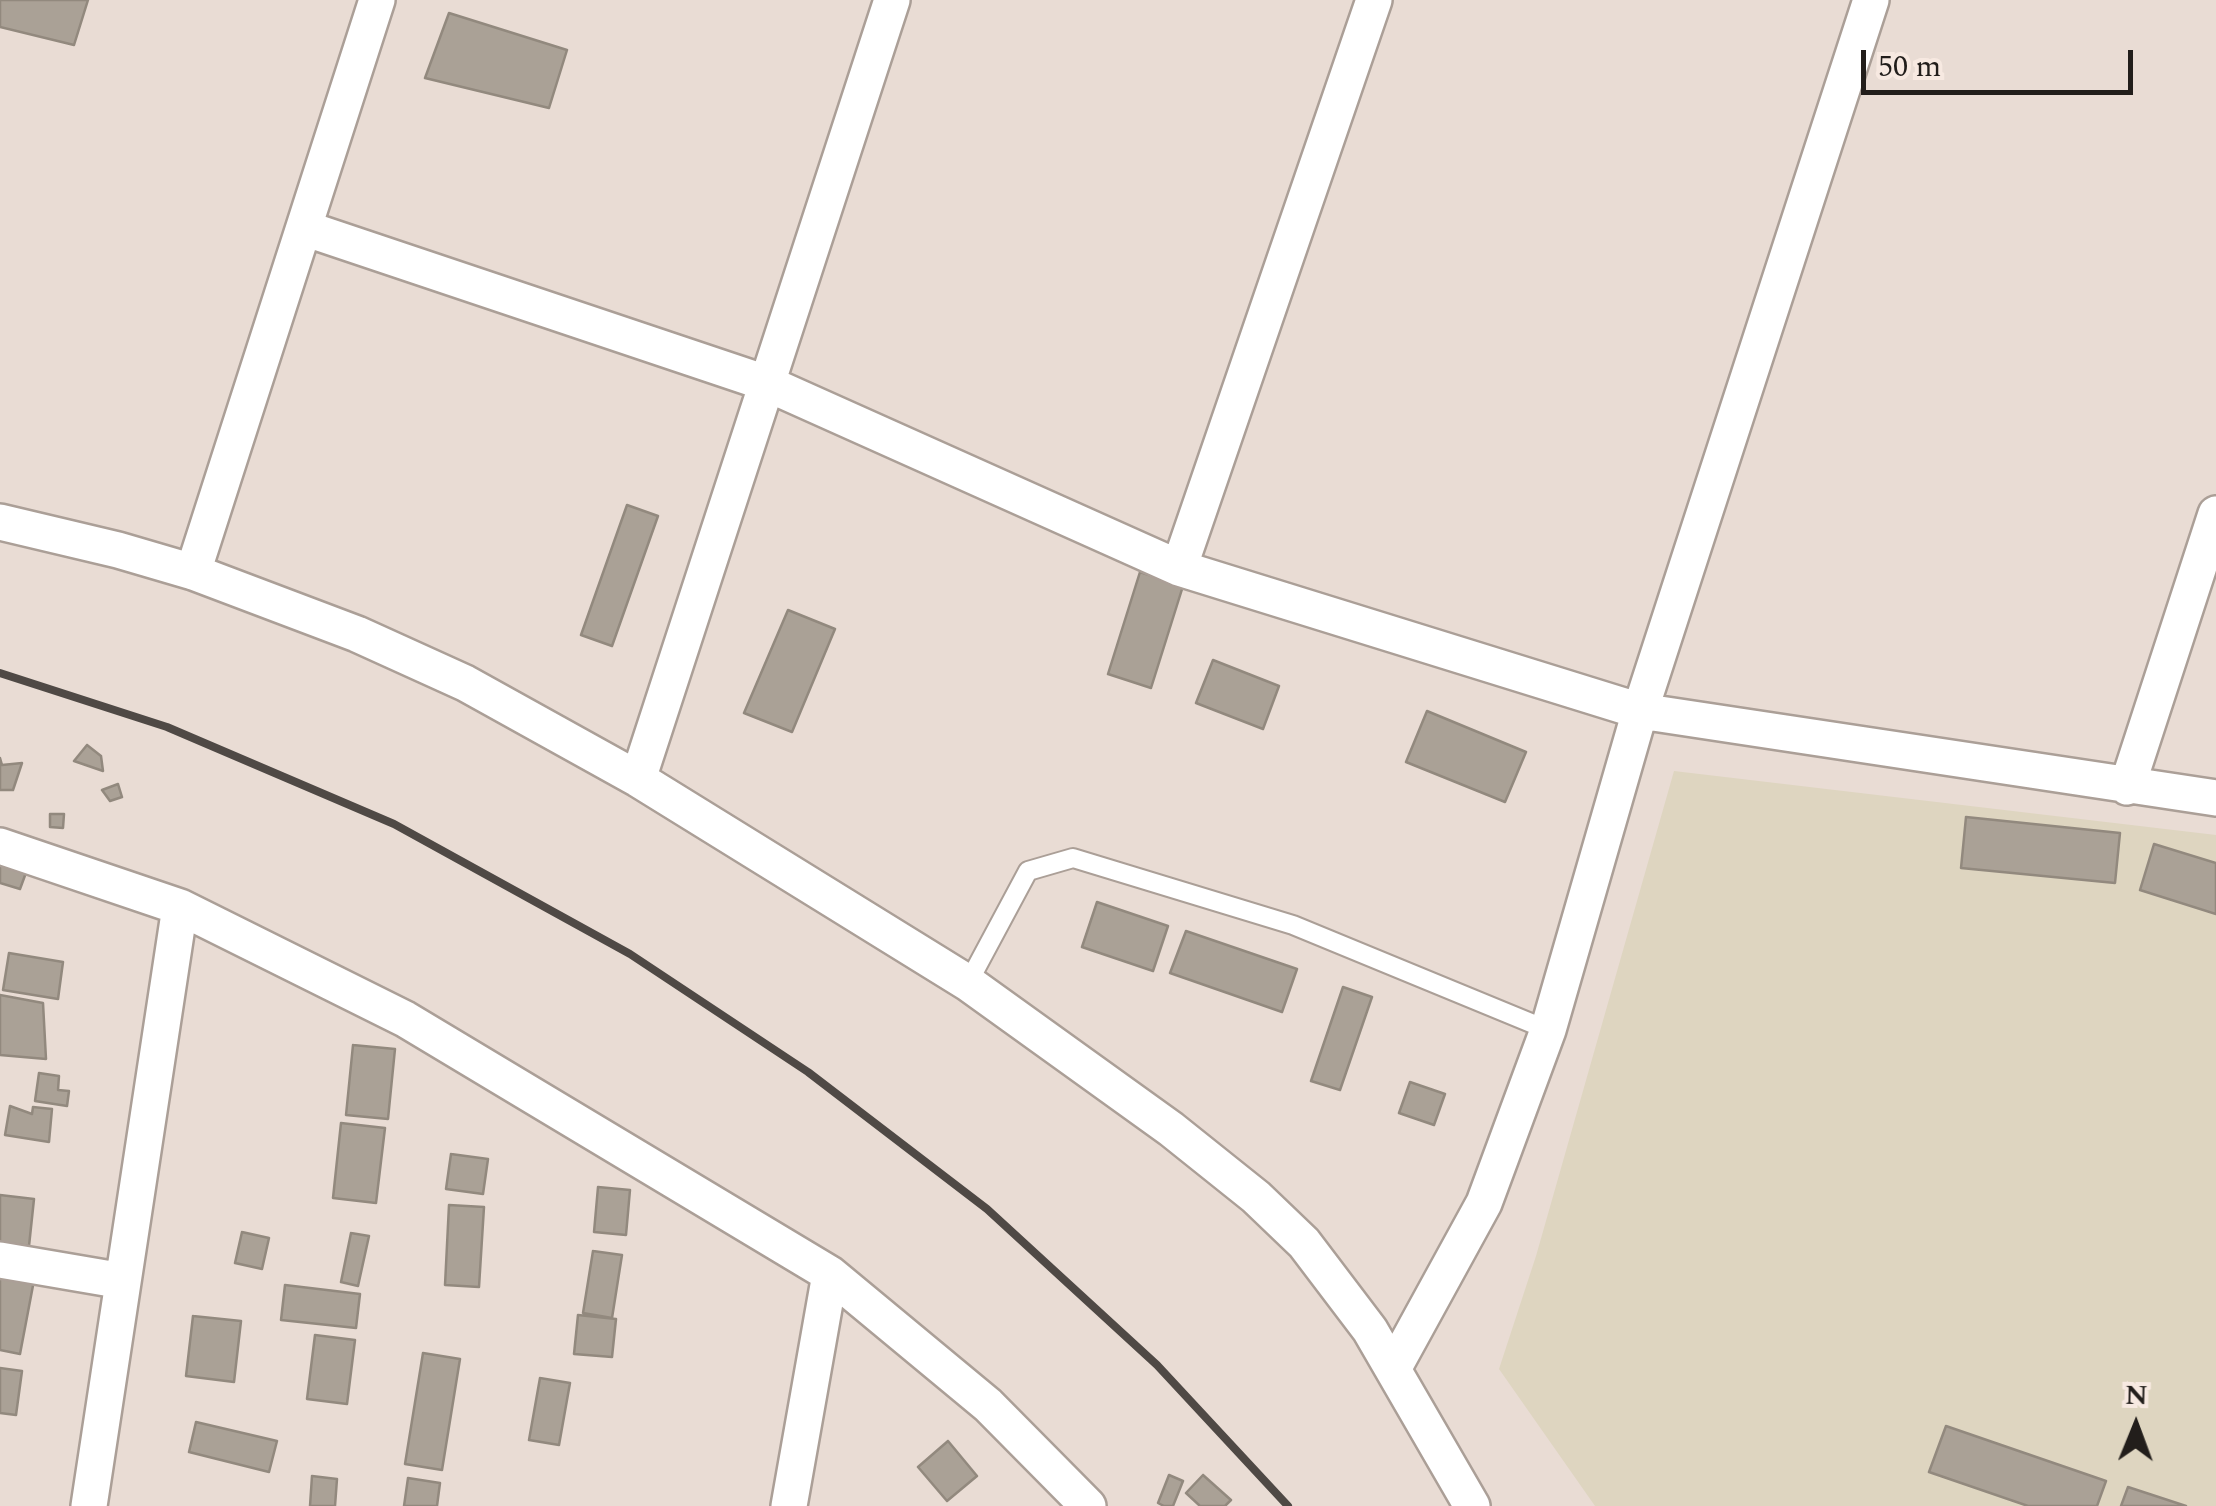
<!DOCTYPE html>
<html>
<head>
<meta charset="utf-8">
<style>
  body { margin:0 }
  #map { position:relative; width:2216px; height:1506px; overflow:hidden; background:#e9dcd4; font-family:Spectral,serif }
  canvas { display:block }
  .north { position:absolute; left:2086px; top:1376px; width:100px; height:100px; -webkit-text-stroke:8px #f7e9e1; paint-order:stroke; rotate:1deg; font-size:28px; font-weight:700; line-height:40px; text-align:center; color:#221e1b }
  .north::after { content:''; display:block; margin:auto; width:35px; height:45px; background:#221e1b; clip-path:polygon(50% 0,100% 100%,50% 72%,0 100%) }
  .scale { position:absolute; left:1861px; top:50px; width:272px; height:45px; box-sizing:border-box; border:5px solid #221e1b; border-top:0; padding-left:12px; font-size:30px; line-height:35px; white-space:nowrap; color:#221e1b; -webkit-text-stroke:8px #f7e9e1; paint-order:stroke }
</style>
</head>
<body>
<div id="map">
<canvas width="2216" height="1506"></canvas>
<div class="north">N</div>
<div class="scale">50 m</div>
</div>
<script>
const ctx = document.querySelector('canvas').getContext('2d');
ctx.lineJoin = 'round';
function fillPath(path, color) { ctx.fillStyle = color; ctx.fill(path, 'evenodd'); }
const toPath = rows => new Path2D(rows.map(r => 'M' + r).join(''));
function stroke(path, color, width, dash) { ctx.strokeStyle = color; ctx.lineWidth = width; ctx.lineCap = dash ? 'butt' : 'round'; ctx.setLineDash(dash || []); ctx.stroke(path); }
const education = toPath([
  [1674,771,2216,835,2216,1506,1595,1506,1499,1369,1536,1256]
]);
const building = toPath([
  [0,0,88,0,74,45,0,27,0,0],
  [449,13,567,50,549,108,425,78,449,13],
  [627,505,658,516,612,646,581,635,627,505],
  [1140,572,1183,586,1151,688,1108,674,1140,572],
  [788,610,835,629,792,732,744,713,788,610],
  [1213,660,1279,686,1263,729,1196,703,1213,660],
  [1427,711,1526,752,1505,802,1406,762,1427,711],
  [87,745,101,756,103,771,74,761,87,745],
  [0,758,2,765,22,763,13,790,0,790,0,758],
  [118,784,122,797,110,801,102,790,118,784],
  [50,814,64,814,63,828,50,827,50,814],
  [1966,817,2120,833,2115,883,1961,868,1966,817],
  [2154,844,2216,863,2216,914,2140,890,2154,844],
  [0,861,27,870,20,889,0,883,0,861],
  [1097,902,1168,926,1153,971,1082,947,1097,902],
  [1186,931,1297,969,1282,1012,1170,973,1186,931],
  [9,953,63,962,58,999,3,990,9,953],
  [1343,987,1372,997,1340,1090,1311,1081,1343,987],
  [0,995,43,1003,46,1059,0,1055,0,995],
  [353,1045,395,1049,388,1119,346,1115,353,1045],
  [39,1073,59,1076,58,1090,69,1091,67,1106,35,1101,39,1073],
  [1410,1082,1445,1094,1434,1125,1399,1113,1410,1082],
  [10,1106,32,1114,33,1107,52,1109,49,1142,5,1135,10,1106],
  [341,1123,385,1128,376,1203,333,1198,341,1123],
  [451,1154,488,1159,483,1194,446,1189,451,1154],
  [598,1187,630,1190,626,1235,594,1232,598,1187],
  [0,1195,34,1199,29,1246,0,1242,0,1195],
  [449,1205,484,1207,479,1287,445,1285,449,1205],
  [242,1232,269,1238,262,1269,235,1263,242,1232],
  [351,1233,369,1236,358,1286,341,1282,351,1233],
  [593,1251,622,1255,612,1318,583,1313,593,1251],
  [0,1269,35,1275,20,1354,0,1350,0,1269],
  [285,1285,360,1294,356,1328,281,1320,285,1285],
  [578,1315,616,1319,612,1357,574,1354,578,1315],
  [193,1316,241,1321,234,1382,186,1376,193,1316],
  [315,1335,355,1340,347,1404,307,1399,315,1335],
  [423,1353,460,1359,442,1470,405,1464,423,1353],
  [0,1368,22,1371,16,1415,0,1413,0,1368],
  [540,1378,570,1383,559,1445,529,1440,540,1378],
  [196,1422,277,1441,269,1472,189,1452,196,1422],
  [1946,1426,2106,1481,2097,1506,2028,1506,1929,1472,1946,1426],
  [948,1441,977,1476,947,1501,918,1467,948,1441],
  [1169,1475,1183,1481,1173,1506,1164,1506,1158,1503,1169,1475],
  [1203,1475,1231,1500,1225,1506,1200,1506,1186,1493,1203,1475],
  [312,1476,337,1479,335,1506,310,1506,312,1476],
  [408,1478,440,1483,437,1506,404,1506,408,1478],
  [2128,1487,2186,1506,2121,1506,2128,1487]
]);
const service = toPath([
  [968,983,1028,871,1073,858,1293,925,1548,1030]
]);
const minor = toPath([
  [304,228,766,383,1179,568,1640,711,2216,798],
  [0,522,118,550,193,572,357,634,465,683,638,779,968,983,1171,1129,1256,1197,1304,1243,1370,1330,1472,1506],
  [1179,568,1374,0],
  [193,572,377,0],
  [638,779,892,0],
  [2127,787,2216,514],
  [0,846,180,907,405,1019,830,1274,988,1405,1088,1506],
  [0,1260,123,1281],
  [1393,1369,1484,1203,1548,1030,1640,711,1871,0],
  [89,1506,180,907],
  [789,1506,830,1274]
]);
const rail = toPath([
  [0,673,167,727,394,824,630,954,808,1072,987,1209,1157,1365,1288,1506]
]);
fillPath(education, '#ded5c0');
fillPath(building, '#aaa196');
stroke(building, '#92897e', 2.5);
stroke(service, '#ab9f97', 22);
stroke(minor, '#ab9f97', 40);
stroke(service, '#fff', 18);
stroke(minor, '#fff', 35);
stroke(rail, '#4f4945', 8);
</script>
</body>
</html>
